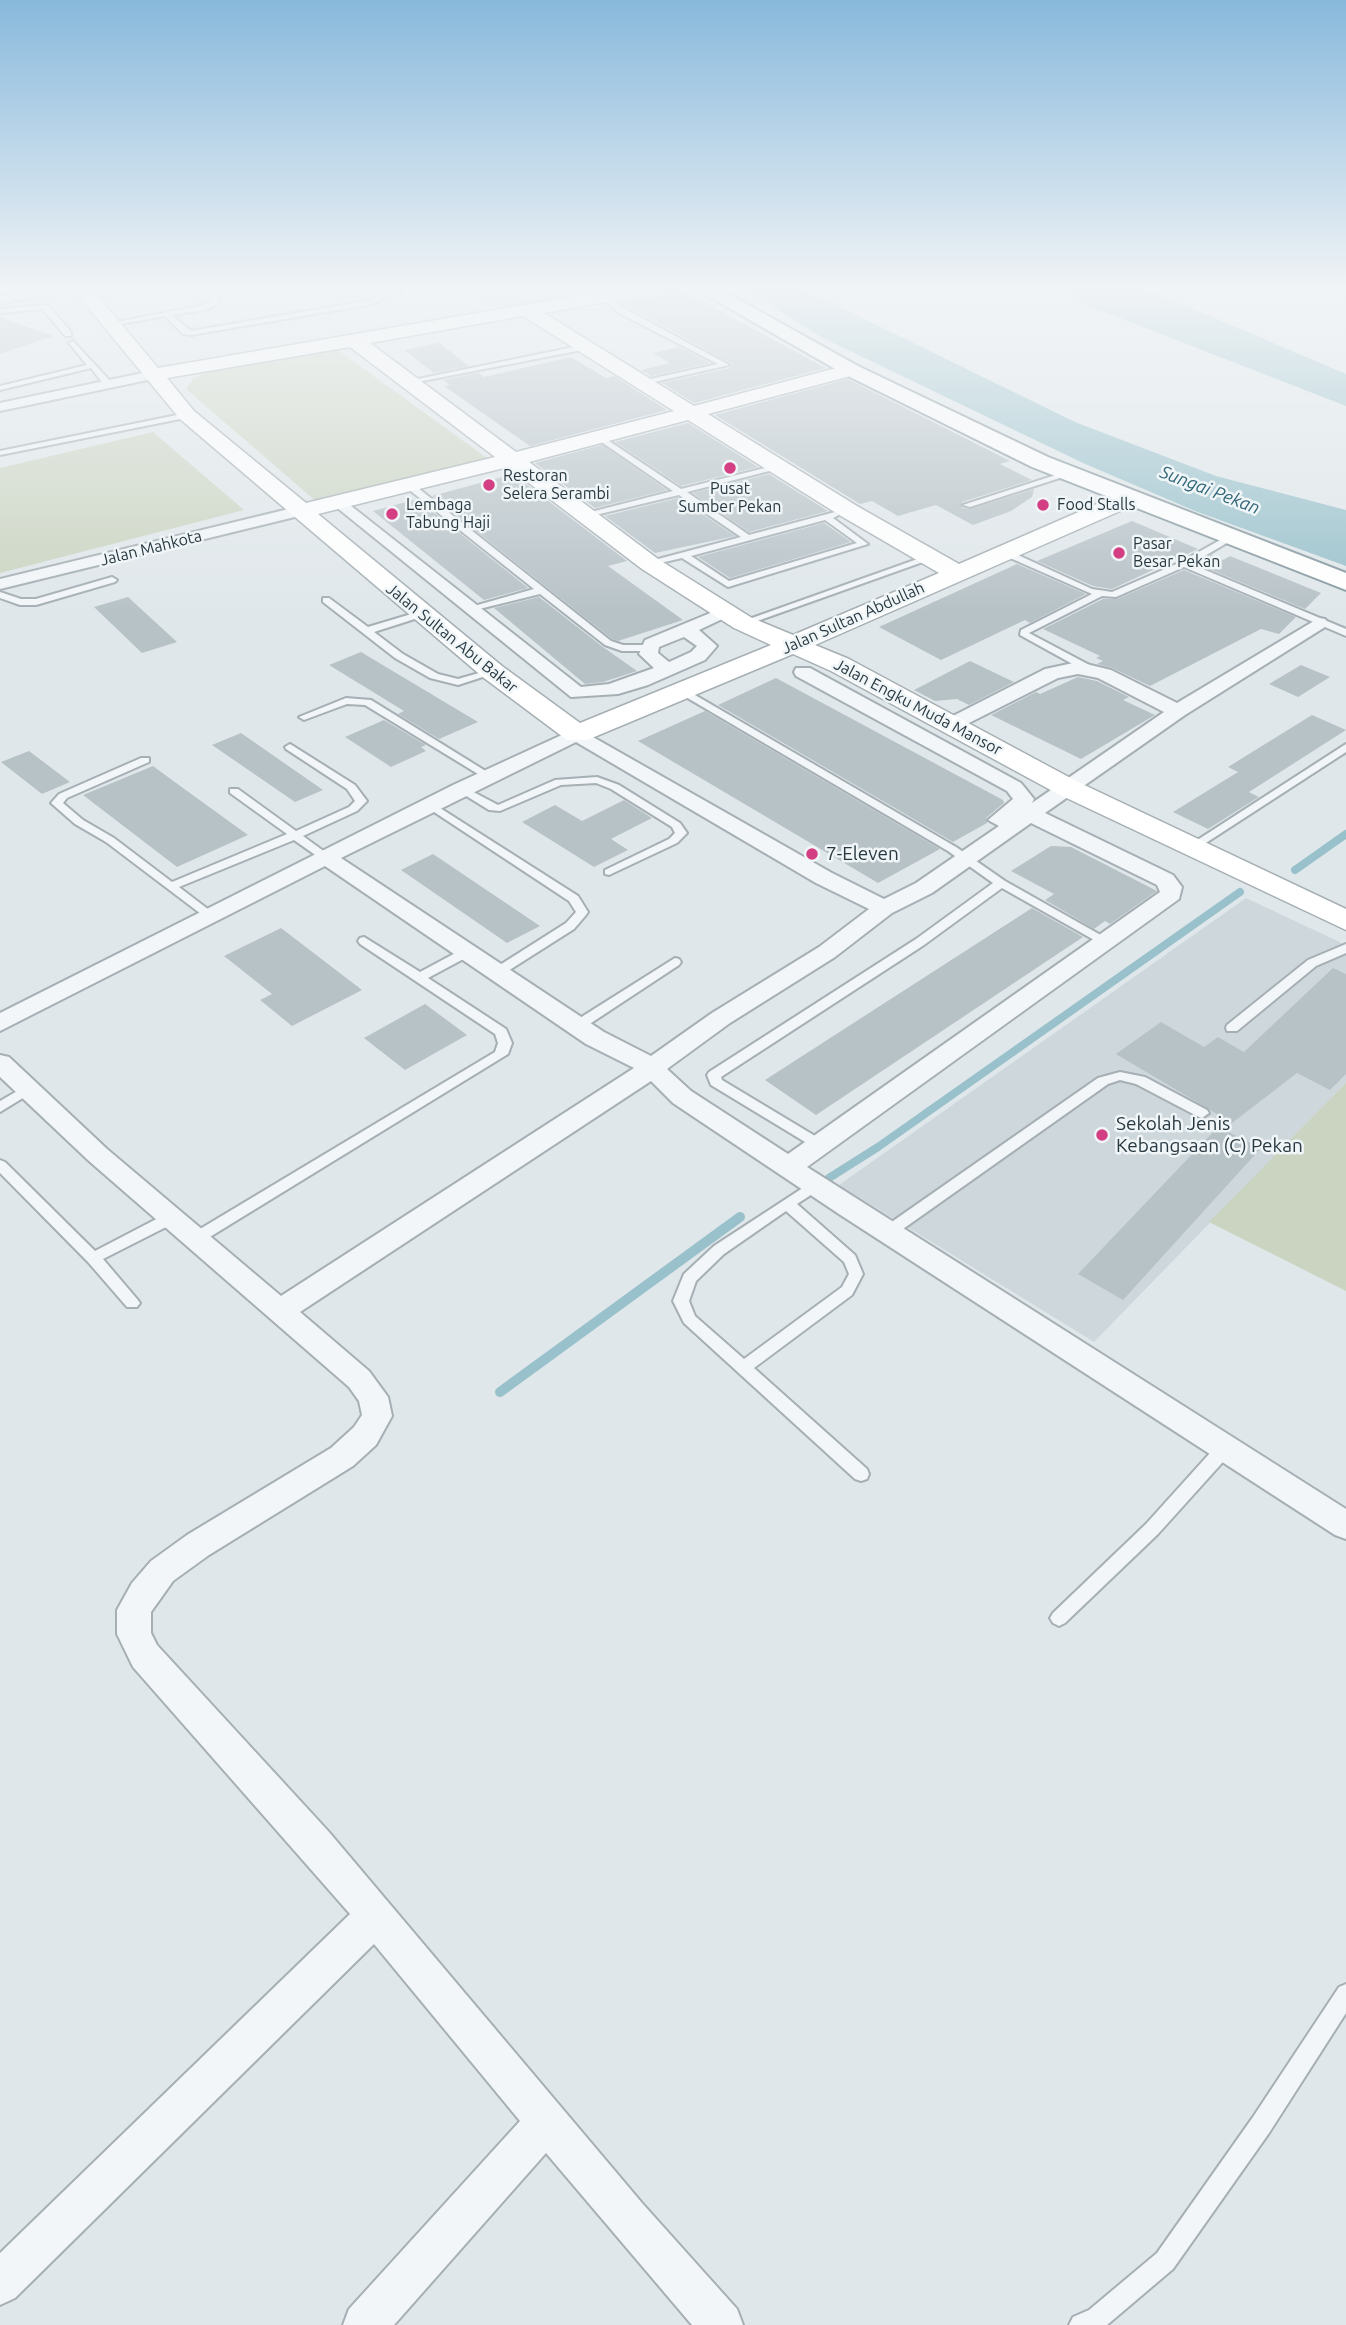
<!DOCTYPE html>
<html>
<head>
<meta charset="utf-8">
<style>
  body { margin:0 }
  canvas { display:block; background:#e0e7ea }
</style>
</head>
<body>
<canvas width="1346" height="2325"></canvas>
<script>
const ctx = document.querySelector('canvas').getContext('2d');
ctx.lineJoin = 'round';
function fillPath(path, color) { ctx.fillStyle = color; ctx.fill(path, 'evenodd'); }
const toPath = rows => new Path2D(rows.map(r => 'M' + r).join(''));
function stroke(path, color, width, dash) { ctx.strokeStyle = color; ctx.lineWidth = width; ctx.lineCap = dash ? 'butt' : 'round'; ctx.setLineDash(dash || []); ctx.stroke(path); }
function label(font, color, halo, rows, align = 'center') {
  ctx.font = font + ' Ubuntu,sans-serif'; ctx.lineWidth = 5; ctx.setLineDash([]); ctx.textBaseline = 'middle'; ctx.strokeStyle = halo; ctx.fillStyle = color; for (const [text, x, y, turn = 0] of rows) {
    ctx.save(); ctx.translate(x, y); ctx.rotate((+turn || 0) * Math.PI / 180); ctx.textAlign = isNaN(turn) ? turn : align; if (halo) ctx.strokeText(text, 0, 0); ctx.fillText(text, 0, 0); ctx.restore();
  }
}
const built = toPath([
  [471,288,631,288,501,311],
  [1246,898,1346,945,1346,1083,1094,1342,839,1185]
]);
const green = toPath([
  [335,348,487,458,317,502,186,389,194,378,212,370],
  [153,432,244,510,0,573,0,468],
  [1346,1083,1346,1291,1209,1222]
]);
const water = toPath([
  [743,288,801,288,1075,422,1216,476,1346,510,1346,566,1195,511,1083,463,821,337],
  [1058,288,1139,288,1168,298,1346,374,1346,406,1084,304]
]);
const streamFar1 = toPath([
  [1295,870,1346,834],
  [829,1178,878,1147,1240,892]
]);
const stream = toPath([
  [500,1392,740,1217]
]);
const building = toPath([
  [668,288,677,288,826,368,694,403,662,383,730,368,732,364,620,302,656,296],
  [0,317,53,336,0,354],
  [439,343,469,366,434,373,404,350],
  [679,347,710,363,651,376,641,370,670,363,653,353],
  [571,357,606,378,614,376,667,410,530,446,444,386,450,385,443,380,478,373,484,377],
  [848,379,1010,461,1000,464,1032,480,962,502,962,508,971,509,1034,489,1032,497,1011,511,973,525,936,505,898,516,872,501,860,504,715,415],
  [688,423,758,467,681,486,615,442],
  [602,445,667,490,595,508,535,463],
  [513,474,627,561,608,566,683,620,618,641,612,639,432,496],
  [769,474,828,511,749,532,693,493],
  [678,498,735,536,655,553,605,516],
  [417,499,528,588,484,600,373,511],
  [1132,521,1198,549,1112,589,1093,586,1037,561],
  [824,523,851,542,730,578,698,557],
  [1211,555,1223,560,1230,556,1321,593,1305,609,1197,564],
  [1017,564,1086,594,1030,623,1025,620,941,660,879,627],
  [1184,570,1296,617,1279,634,1261,629,1150,686,1112,668,1097,664,1103,661,1096,658,1100,656,1043,629,1103,599,1117,599],
  [128,597,177,642,142,653,94,607],
  [539,597,603,647,637,671,603,682,585,684,494,608],
  [361,652,478,722,439,739,398,714,404,711,329,665],
  [970,661,1014,682,969,705,957,699,935,701,914,690],
  [1301,665,1330,677,1298,697,1269,684],
  [1078,677,1097,681,1129,697,1123,700,1155,715,1081,759,991,715,1036,692,1040,694],
  [776,678,1003,800,1004,803,986,818,987,823,953,842,718,705],
  [705,711,940,849,878,883,638,741],
  [1312,715,1346,730,1249,792,1259,797,1208,829,1173,812,1238,772,1228,767],
  [384,720,426,745,421,747,426,751,391,767,345,737],
  [241,733,323,790,295,802,212,745],
  [29,751,70,782,42,794,1,762],
  [153,766,183,788,248,835,177,867,83,795],
  [624,800,652,818,611,839,628,850,594,867,522,822,555,805,582,821],
  [1051,846,1071,847,1157,891,1110,924,1105,921,1094,929,1045,900,1054,894,1011,871],
  [433,854,540,926,507,943,401,870],
  [1032,908,1083,937,816,1115,765,1080],
  [281,928,362,990,292,1026,260,1000,272,994,224,956],
  [1333,968,1346,974,1346,1074,1330,1090,1297,1073,1232,1123,1116,1054,1161,1022,1204,1047,1218,1037,1244,1052],
  [425,1004,467,1035,405,1070,364,1038],
  [1218,1127,1261,1148,1123,1300,1078,1274]
]);
const lane = toPath([
  [371,288,378,288,383,299,373,304,191,335,183,334,165,316,111,326,107,324,204,305,211,301,211,293,215,293,219,302,209,309,172,315,191,331,371,300,377,297,371,288],
  [391,288,398,288,402,293,397,294,391,288],
  [566,288,574,288,589,300,583,301,566,288],
  [602,296,606,296,625,309,729,365,641,385,641,381,718,364,619,313,602,298,602,296],
  [48,305,71,332,71,336,65,336,43,309,0,313,0,309,48,305],
  [73,341,111,382,111,386,105,386,91,368,0,390,0,386,87,365,69,343,73,341],
  [584,345,588,347,587,349,407,384,403,382,584,345],
  [187,413,191,415,190,417,0,455,0,451,187,413],
  [600,435,681,489,781,464,781,468,687,492,749,535,835,512,839,515,833,518,868,544,728,587,682,558,647,566,647,562,741,537,679,495,583,518,583,514,673,491,597,439,596,437,600,435],
  [825,520,857,543,729,581,691,556,825,520],
  [1065,472,1072,474,970,507,963,505,1065,472],
  [407,484,413,484,611,641,623,645,648,645,653,648,648,651,622,651,605,645,540,594,467,612,467,608,534,589,407,488,407,484],
  [1229,535,1232,536,1232,540,1191,564,1346,629,1346,636,1184,567,1116,597,1102,596,1029,633,1095,668,1095,672,1087,672,1020,635,1021,630,1092,594,1001,554,1001,550,1007,550,1092,589,1112,592,1181,562,1229,535],
  [926,556,934,558,746,625,738,623,926,556],
  [112,577,117,580,115,582,36,605,20,605,0,598,0,592,21,599,36,599,112,577],
  [323,598,329,598,368,627,418,612,424,612,424,616,374,632,403,654,438,674,458,679,493,669,498,672,458,685,430,678,395,658,323,602,323,598],
  [683,688,956,847,1005,881,1113,942,1111,945,1103,945,1002,888,924,945,721,1077,722,1080,825,1142,827,1145,825,1148,815,1148,711,1085,707,1075,709,1072,916,939,993,883,948,851,679,693,679,689,683,688],
  [346,698,371,700,492,775,487,778,483,777,365,705,347,704,304,720,299,717,346,698],
  [290,744,355,785,367,801,357,811,303,836,329,855,329,859,321,859,294,840,179,887,213,913,215,916,209,920,106,842,75,824,51,803,59,794,141,758,149,758,149,762,67,798,63,803,83,820,114,838,172,882,287,834,230,793,230,789,238,789,296,831,349,807,355,801,347,789,286,749,285,747,290,744],
  [1346,744,1346,752,1195,850,1191,851,1185,848,1346,744],
  [597,777,619,785,680,823,687,833,677,843,609,875,605,874,605,870,669,839,675,833,672,827,611,789,596,783,561,785,500,811,489,810,455,789,460,786,464,787,498,805,555,780,597,777],
  [429,801,578,896,588,912,586,915,574,929,500,976,492,976,490,973,492,970,566,923,576,912,569,901,425,806,423,804,429,801],
  [364,937,420,972,461,950,469,950,471,953,469,956,428,978,506,1029,512,1043,508,1054,200,1243,190,1243,188,1239,190,1235,495,1052,498,1043,495,1034,360,944,358,941,360,938,364,937],
  [1346,944,1346,953,1316,966,1237,1031,1227,1031,1226,1028,1227,1025,1308,960,1346,944],
  [675,958,679,959,681,962,679,965,582,1029,572,1029,571,1026,572,1023,675,958],
  [1120,1072,1145,1077,1207,1110,1209,1113,1202,1118,1197,1116,1136,1084,1120,1080,1108,1084,893,1236,883,1236,881,1232,883,1228,1098,1078,1120,1072],
  [26,1086,33,1090,31,1093,0,1112,0,1101,26,1086],
  [0,1160,5,1162,95,1251,166,1214,176,1214,178,1218,176,1222,103,1259,137,1299,140,1303,137,1307,127,1307,88,1262,0,1173,0,1160],
  [815,1180,822,1185,820,1189,797,1204,855,1255,863,1274,852,1295,754,1368,867,1469,869,1474,867,1479,861,1481,855,1479,684,1323,673,1301,684,1274,714,1246,815,1180],
  [786,1211,844,1262,849,1274,842,1287,744,1359,695,1316,689,1301,696,1281,724,1254,786,1211],
  [1225,1441,1231,1443,1233,1448,1231,1453,1158,1534,1065,1623,1059,1626,1053,1623,1050,1618,1053,1613,1146,1524,1219,1443,1225,1441],
  [1346,1984,1346,2013,1269,2133,1173,2269,1107,2325,1069,2325,1073,2317,1089,2310,1157,2253,1253,2117,1339,1987,1346,1984]
]);
const street = toPath([
  [43,288,73,288,0,304,0,296,43,288],
  [152,371,159,375,157,378,0,411,0,403,152,371],
  [341,498,581,687,609,684,654,668,639,654,645,640,720,609,726,608,735,613,699,630,717,646,705,660,648,685,618,694,571,697,335,506,333,503,341,498],
  [684,637,697,646,691,652,669,662,658,653,659,647,684,637],
  [301,506,309,511,307,514,0,589,0,579,301,506],
  [1319,618,1325,619,1328,623,1325,627,1185,715,1045,813,1173,875,1182,887,1179,899,807,1167,1346,1509,1346,1539,1335,1535,839,1214,673,1103,651,1081,300,1312,369,1371,388,1397,392,1416,376,1445,353,1466,209,1555,173,1581,151,1612,151,1633,157,1645,329,1832,642,2203,737,2309,743,2325,692,2325,546,2153,394,2325,343,2325,349,2309,520,2121,374,1944,15,2298,0,2305,0,2253,350,1914,133,1667,117,1634,117,1610,132,1583,151,1561,187,1535,331,1448,354,1427,362,1415,359,1401,349,1387,89,1161,0,1077,0,1055,9,1057,107,1149,281,1296,634,1068,586,1044,325,866,0,1031,0,1013,453,785,577,728,832,873,884,899,916,883,999,826,988,820,1013,799,1007,791,796,676,794,672,796,668,810,668,1021,783,1034,799,1032,803,1164,712,1098,678,1078,674,1058,678,959,728,945,728,942,724,945,720,1045,669,1078,662,1111,670,1177,703,1319,618],
  [576,742,816,883,869,909,819,947,712,1013,651,1056,604,1032,341,858,576,742],
  [1031,823,1157,885,1160,892,788,1154,691,1091,667,1069,730,1023,835,957,892,913,932,893,1031,823]
]);
const secondary = toPath([
  [72,288,91,288,158,368,622,288,665,288,656,293,544,313,694,406,851,364,858,366,861,370,858,374,708,414,857,506,959,564,1120,494,1136,494,1139,499,1136,504,815,645,849,659,1078,782,1346,909,1346,930,1058,794,831,671,793,654,587,740,567,740,484,678,180,419,72,288],
  [523,316,674,411,516,452,370,343,523,316],
  [350,347,495,457,306,503,194,411,167,378,350,347],
  [688,420,841,516,939,573,793,635,752,618,658,559,529,462,688,420],
  [508,467,642,569,734,628,771,645,580,723,502,666,318,514,508,467]
]);
const highway = toPath([
  [694,288,718,288,858,366,1048,457,1346,573,1346,590,1032,467,844,374,694,288]
]);
const markers = [
  [730,468,7,"#d43f84"],
  [489,485,7,"#d43f84"],
  [1043,505,7,"#d43f84"],
  [392,514,7,"#d43f84"],
  [1119,553,7,"#d43f84"],
  [812,854,7,"#d43f84"],
  [1102,1135,7,"#d43f84"]
];
const farPoinames = [
  ["Restoran",503,476],
  ["Selera Serambi",503,494],
  ["Pusat",730,489,"center"],
  ["Sumber Pekan",730,507,"center"],
  ["Lembaga",406,505],
  ["Tabung Haji",406,523],
  ["Food Stalls",1057,505],
  ["Pasar",1133,544],
  ["Besar Pekan",1133,562]
];
const farStreetnames = [
  ["Jalan Mahkota",151,548,-14],
  ["Jalan Sultan Abdullah",853,618,-24],
  ["Jalan Sultan Abu Bakar",452,638,39],
  ["Jalan Engku Muda Mansor",918,707,28]
];
const farWaternames = [
  ["Sungai Pekan",1210,490,21]
];
const poiNames = [
  ["7-Eleven",826,854],
  ["Sekolah Jenis",1116,1124],
  ["Kebangsaan (C) Pekan",1116,1146]
];
fillPath(built, '#ced7dc');
fillPath(green, '#cbd4c1');
fillPath(water, '#99c1cb');
stroke(streamFar1, '#99c1cb', 8);
stroke(stream, '#99c1cb', 10);
fillPath(building, '#b7c2c7');
stroke(lane, '#a5afb4', 4);
stroke(street, '#a5afb4', 4);
stroke(secondary, '#a5afb4', 3);
stroke(highway, '#8799a1', 4);
fillPath(lane, '#f3f6f8');
fillPath(street, '#f3f6f8');
fillPath(secondary, '#fff');
fillPath(highway, '#fff');
const sky = ctx.createLinearGradient(0, 0, 0, 614);
sky.addColorStop(0, '#88b9dc');
sky.addColorStop(0.47, '#f1f4f6');
sky.addColorStop(1, '#f1f4f600');
ctx.fillStyle = sky;
ctx.fillRect(0, 0, 1346, 614);
for (const [x, y, r, color] of markers) { const dot = new Path2D(); dot.arc(x, y, r, 0, 2 * Math.PI); ctx.fillStyle = color; ctx.fill(dot); stroke(dot, '#f0f5f7', 2.5); }
label('16px', '#283942', '#f0f5f7', farPoinames, 'left');
label('16px', '#283942', '#f0f5f7', farStreetnames);
label('italic 18px', '#306678', '#f0f5f7', farWaternames);
label('19px', '#283942', '#f0f5f7', poiNames, 'left');
</script>
</body>
</html>
